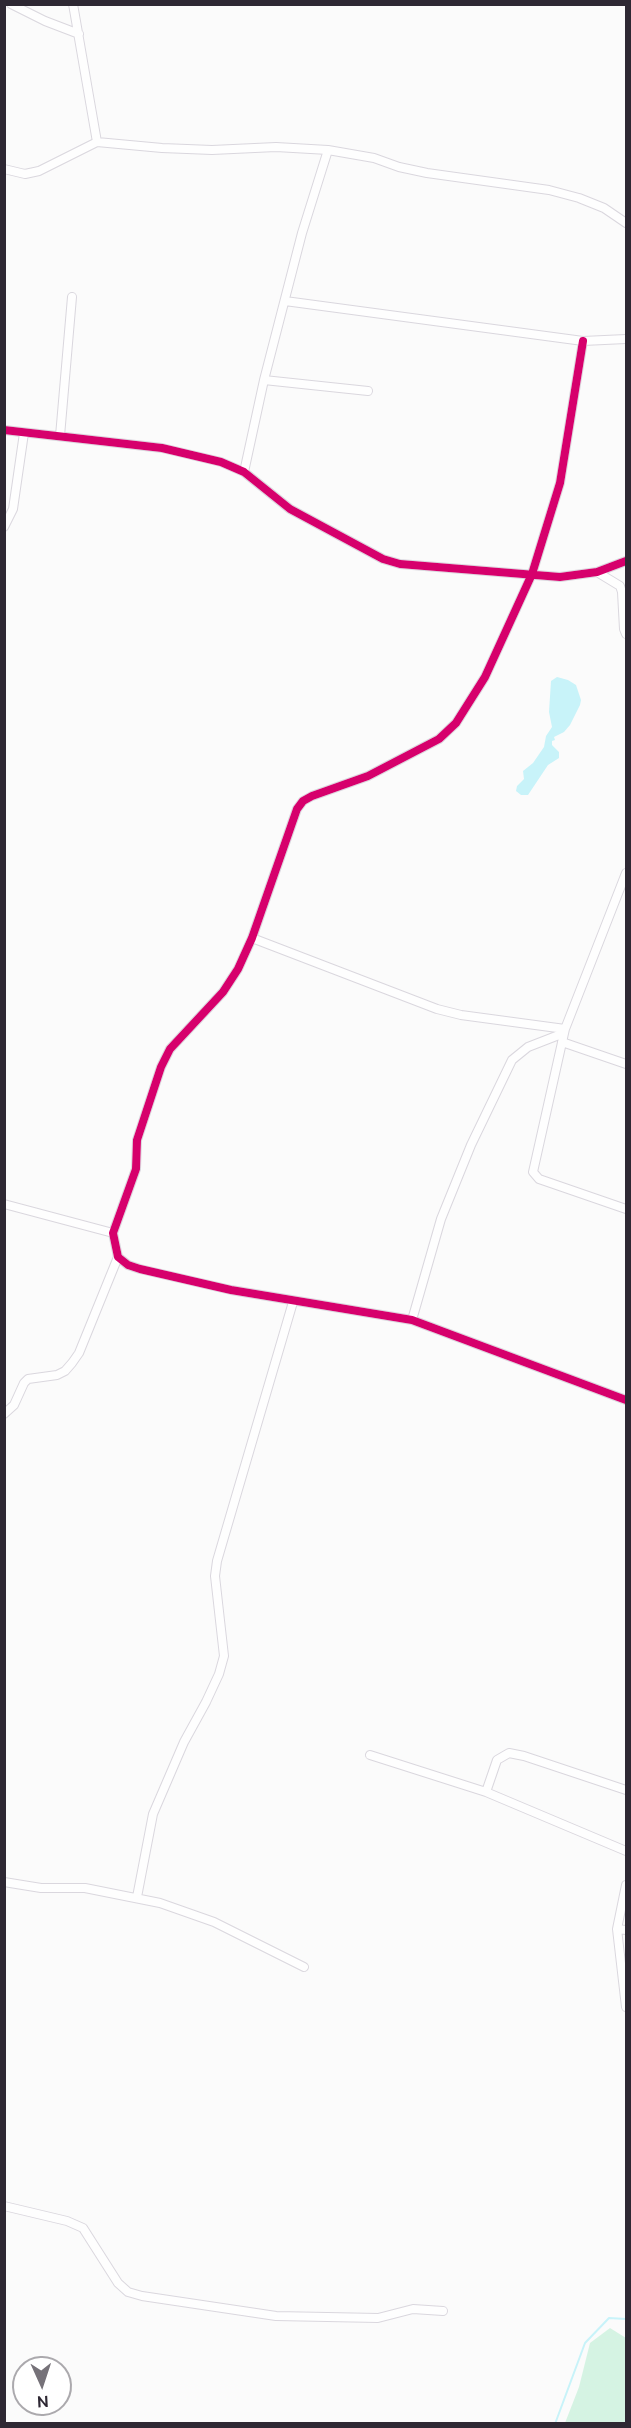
<!DOCTYPE html>
<html>
<head>
<meta charset="utf-8">
<style>
  body { margin:0 }
  #map { position:relative; width:631px; height:2428px; overflow:hidden; background:#fbfbfb; font-family:Ubuntu,sans-serif }
  canvas { display:block }
  .frame { position:absolute; inset:0; border:6px solid #2e2833; pointer-events:none }
  .north { position:absolute; left:12px; top:2356px; width:60px; height:60px; box-sizing:border-box; background:#fff; border:2px solid #aba9ad; border-radius:50%; rotate:177deg; font-size:16px; font-weight:700; line-height:24px; text-align:center; color:#2e2833 }
  .north::after { content:''; display:block; margin:auto; width:21px; height:27px; background:#767279; clip-path:polygon(50% 0,100% 100%,50% 72%,0 100%) }
</style>
</head>
<body>
<div id="map">
<canvas width="631" height="2428"></canvas>
<div class="frame"></div>
<div class="north">N</div>
</div>
<script>
const ctx = document.querySelector('canvas').getContext('2d');
ctx.lineJoin = 'round';
function fillPath(path, color) { ctx.fillStyle = color; ctx.fill(path, 'evenodd'); }
const toPath = rows => new Path2D(rows.map(r => 'M' + r).join(''));
function stroke(path, color, width, dash) { ctx.strokeStyle = color; ctx.lineWidth = width; ctx.lineCap = dash ? 'butt' : 'round'; ctx.setLineDash(dash || []); ctx.stroke(path); }
const green = toPath([
  [610,2328,626,2338,626,2423,565,2423,579,2387,590,2343]
]);
const water = toPath([
  [557,677,568,680,576,685,581,700,580,705,570,725,564,732,554,737,555,740,552,741,552,745,559,752,559,758,548,765,528,795,521,795,516,791,517,786,524,779,523,771,533,763,544,747,546,736,552,727,549,712,551,681]
]);
const stream = toPath([
  [555,2424,585,2343,609,2318,626,2319]
]);
const minor = toPath([
  [11,4,45,21,79,34],
  [97,142,162,148,212,150,276,147,328,150],
  [4,169,25,174,39,171,97,142,73,4],
  [285,301,583,341,626,339],
  [583,341,560,483,532,574,485,677,456,723,439,739,368,776,312,796,303,801,297,809,252,938,238,969,223,992,170,1049,161,1067,137,1140,136,1169,113,1233,118,1257,128,1265,140,1269,231,1290,412,1320,626,1400],
  [264,380,368,391],
  [4,430,162,448,221,462,244,472,290,509,383,559,400,564,560,577,597,572,626,561],
  [60,436,72,297],
  [244,472,264,380,302,233,328,150,374,158,399,167,427,173,549,190,579,198,604,208,626,223],
  [4,527,13,509,24,433],
  [597,572,620,586,622,592,624,629,626,634],
  [626,873,565,1029,533,1172,539,1179,626,1209],
  [252,938,437,1009,461,1015,565,1029],
  [562,1042,626,1064],
  [4,1204,113,1233],
  [412,1320,441,1219,471,1145,512,1060,528,1047,564,1033],
  [4,1414,14,1405,24,1383,28,1379,57,1375,65,1371,72,1363,79,1353,118,1257],
  [370,1755,486,1792,626,1851],
  [486,1792,497,1760,509,1753,524,1756,626,1790],
  [4,1882,41,1888,85,1888,160,1903,214,1922,304,1967],
  [626,1885,617,1929,626,2007],
  [137,1897,153,1814,184,1742,206,1702,219,1674,224,1656,215,1576,217,1561,293,1302],
  [617,1929,626,1930],
  [4,2206,67,2221,83,2228,118,2283,128,2292,142,2296,276,2316,378,2318,413,2309,443,2311]
]);
const cycleway = toPath([
  [583,341,560,483,532,574,485,677,456,723,439,739,368,776,312,796,303,801,297,809,252,938,238,969,223,992,170,1049,161,1067,137,1140,136,1169,113,1233,118,1257,128,1265,140,1269,231,1290,412,1320,626,1400],
  [4,430,162,448,221,462,244,472,290,509,383,559,400,564,560,577,597,572,626,561]
]);
fillPath(green, '#d5f3e3');
fillPath(water, '#c8f3f9');
stroke(stream, '#c8f3f9', 2);
stroke(minor, '#dad7de', 10);
stroke(minor, '#fefefe', 8);
stroke(cycleway, '#d6006c', 8);
</script>
</body>
</html>
